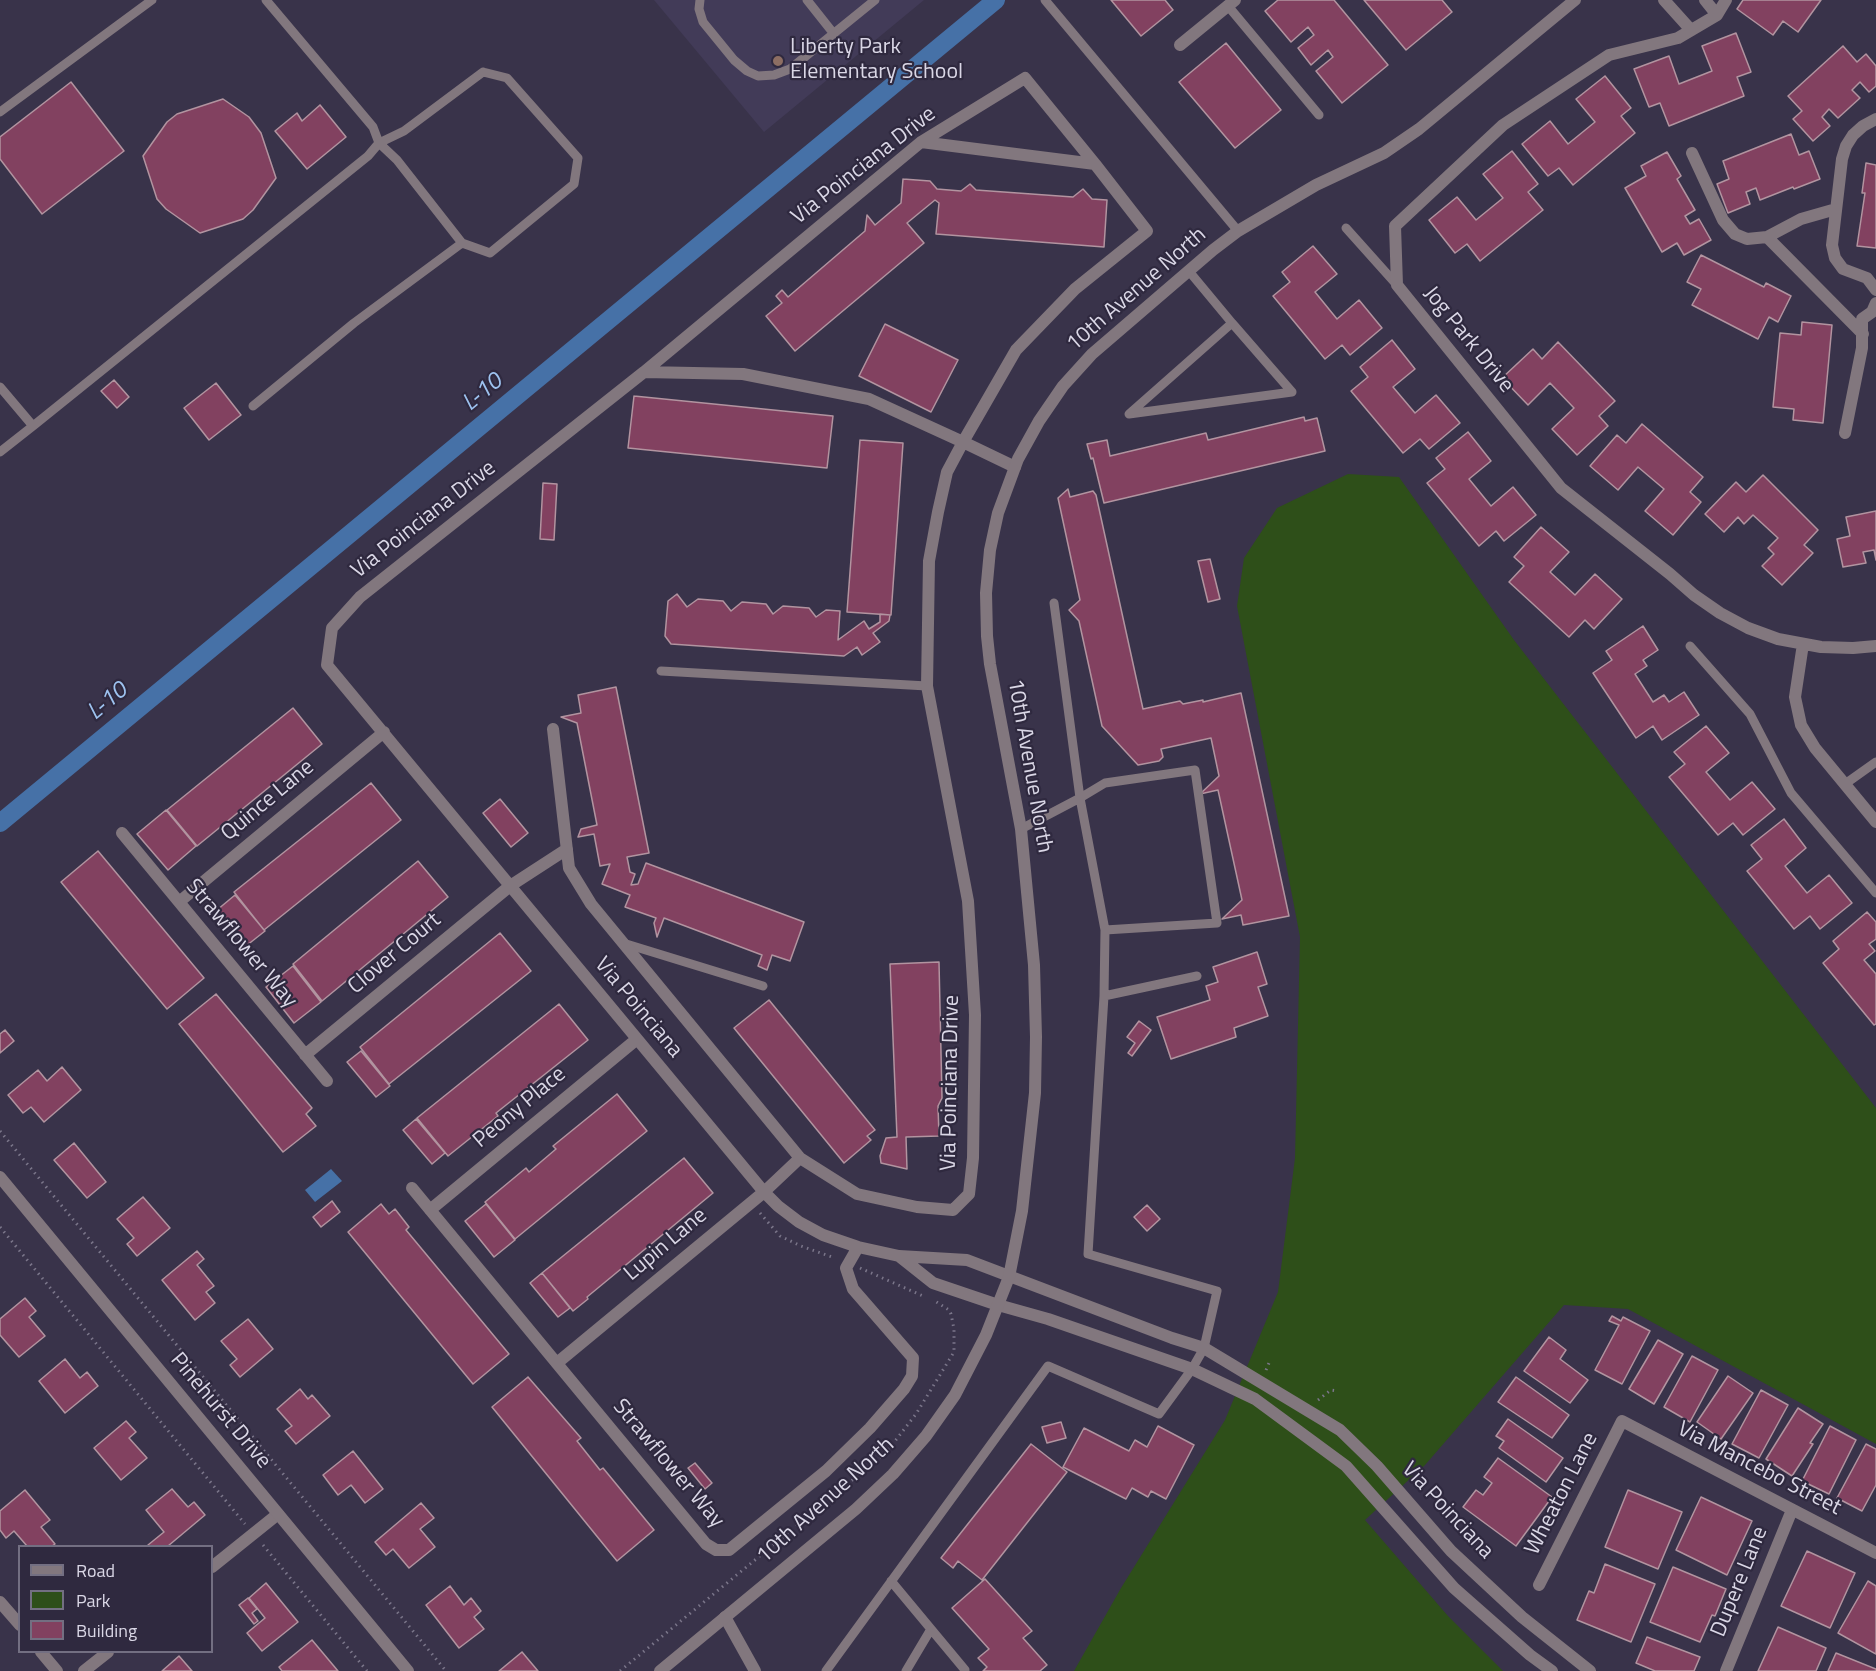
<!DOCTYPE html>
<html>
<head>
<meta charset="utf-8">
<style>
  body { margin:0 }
  #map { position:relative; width:1876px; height:1671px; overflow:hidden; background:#39334a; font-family:"Titillium Web",sans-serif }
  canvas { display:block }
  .legend { position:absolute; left:18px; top:1545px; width:195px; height:108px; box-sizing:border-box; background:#2f293f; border:2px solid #736f82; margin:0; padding:8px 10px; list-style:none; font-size:18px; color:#dad7e6 }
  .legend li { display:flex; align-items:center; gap:12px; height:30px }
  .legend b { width:30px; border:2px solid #736f82 }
</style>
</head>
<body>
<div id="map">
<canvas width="1876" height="1671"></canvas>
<ul class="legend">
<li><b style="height:8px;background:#82777e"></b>Road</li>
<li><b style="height:16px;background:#2e4f19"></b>Park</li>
<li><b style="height:16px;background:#824160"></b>Building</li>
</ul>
</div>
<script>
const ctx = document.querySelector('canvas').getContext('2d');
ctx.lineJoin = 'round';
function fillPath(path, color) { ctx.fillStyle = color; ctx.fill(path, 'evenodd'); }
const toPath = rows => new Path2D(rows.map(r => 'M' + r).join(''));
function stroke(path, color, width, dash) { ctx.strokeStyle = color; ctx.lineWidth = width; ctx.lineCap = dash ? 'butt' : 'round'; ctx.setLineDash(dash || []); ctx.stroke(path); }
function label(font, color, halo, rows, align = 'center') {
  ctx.font = font + ' "Titillium Web",sans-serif'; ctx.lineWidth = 4.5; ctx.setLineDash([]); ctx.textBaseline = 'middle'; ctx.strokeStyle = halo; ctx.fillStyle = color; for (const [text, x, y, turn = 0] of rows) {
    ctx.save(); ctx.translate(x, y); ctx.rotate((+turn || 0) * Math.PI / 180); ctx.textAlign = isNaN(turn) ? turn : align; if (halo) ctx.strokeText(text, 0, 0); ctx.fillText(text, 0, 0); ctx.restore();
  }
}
const built = toPath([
  [654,0,924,0,764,132]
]);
const green = toPath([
  [1348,474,1399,477,1514,640,1876,1108,1876,1444,1628,1309,1564,1305,1425,1465,1365,1520,1448,1616,1503,1671,1074,1671,1121,1588,1225,1420,1278,1292,1295,1158,1300,937,1237,606,1244,558,1277,508]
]);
const water = toPath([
  [331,1169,342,1181,315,1202,305,1190]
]);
const canal = toPath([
  [0,823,996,0]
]);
const building = toPath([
  [1111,0,1165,0,1173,10,1141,36,1111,0],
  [1278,0,1334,0,1388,65,1342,103,1316,71,1333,57,1328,50,1311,65,1298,48,1314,35,1308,27,1291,42,1265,11,1278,0],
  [1364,0,1442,0,1452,12,1406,50,1364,0],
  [1743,0,1821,0,1798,32,1783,21,1773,35,1737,9,1743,0],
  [1736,33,1751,72,1737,77,1744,96,1669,126,1660,103,1649,107,1634,69,1669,56,1679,84,1712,71,1702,46,1736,33],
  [1226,43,1281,110,1235,148,1179,82,1226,43],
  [1843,46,1857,62,1866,54,1876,66,1876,86,1869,92,1860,82,1852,90,1860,98,1838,118,1829,109,1822,117,1830,126,1813,141,1793,119,1802,111,1788,96,1843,46],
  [1605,76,1631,108,1621,116,1635,133,1573,185,1559,168,1548,176,1522,144,1550,121,1568,144,1595,122,1576,99,1605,76],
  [71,82,124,151,42,214,0,159,0,137,71,82],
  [223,99,249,117,261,133,276,178,253,210,243,219,200,233,166,209,157,199,143,156,167,122,177,114,223,99],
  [320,105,346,137,307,169,275,131,297,113,302,121,320,105],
  [1791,134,1799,155,1809,151,1820,179,1794,189,1793,187,1760,200,1756,188,1746,192,1750,204,1728,213,1717,184,1729,179,1723,161,1791,134],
  [1512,151,1538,184,1528,192,1543,210,1480,261,1467,244,1455,253,1429,220,1457,197,1476,220,1503,198,1483,174,1512,151],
  [1667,152,1681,176,1677,179,1695,210,1685,216,1690,224,1699,219,1711,240,1684,255,1677,243,1662,252,1625,188,1646,176,1641,166,1667,152],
  [1866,163,1876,165,1876,248,1857,246,1865,193,1862,193,1866,163],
  [903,179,930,181,937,189,961,191,970,184,976,190,1073,197,1083,189,1092,199,1107,200,1104,247,936,234,939,203,935,200,907,223,924,243,795,351,766,316,782,303,776,296,782,290,788,297,865,231,867,215,875,225,901,203,903,179],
  [1313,246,1337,274,1315,292,1337,319,1359,300,1382,328,1350,355,1342,345,1325,359,1273,296,1290,282,1282,272,1313,246],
  [1701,255,1764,287,1766,283,1791,296,1778,322,1769,317,1758,339,1692,305,1701,289,1687,282,1701,255],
  [1802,322,1832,325,1823,423,1793,420,1794,409,1773,407,1780,333,1801,335,1802,322],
  [885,324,958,360,931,412,859,376,885,324],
  [1392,340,1415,369,1393,387,1415,413,1436,395,1460,423,1429,449,1420,439,1403,453,1351,391,1368,377,1360,367,1392,340],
  [1558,342,1615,401,1599,416,1608,426,1577,455,1552,429,1574,408,1550,383,1528,405,1502,378,1533,349,1542,359,1558,342],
  [114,380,129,397,117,408,101,391,114,380],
  [216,383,241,415,209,440,184,408,216,383],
  [634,396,833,416,827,468,628,448,634,396],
  [1304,417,1305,421,1317,418,1325,451,1104,503,1093,458,1091,459,1087,444,1107,440,1110,456,1206,433,1208,440,1304,417],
  [1642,424,1703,477,1690,492,1701,502,1673,535,1645,511,1664,489,1638,467,1618,490,1590,466,1617,435,1626,443,1642,424],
  [1468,432,1491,461,1469,479,1491,506,1513,487,1536,515,1504,541,1496,531,1479,546,1427,483,1445,469,1436,458,1468,432],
  [860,440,903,443,891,615,847,612,860,440],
  [1763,475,1818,530,1804,545,1813,553,1782,585,1762,566,1774,554,1768,548,1778,538,1753,515,1744,524,1738,517,1724,532,1705,514,1736,482,1746,492,1763,475],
  [543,483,557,484,554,540,540,539,543,483],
  [1068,489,1070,497,1093,491,1096,495,1143,709,1180,701,1183,704,1203,700,1203,702,1241,693,1289,916,1243,925,1241,915,1222,919,1242,900,1218,790,1200,794,1219,776,1211,738,1161,749,1163,757,1159,761,1138,765,1102,726,1079,621,1069,610,1080,600,1058,498,1068,489],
  [1876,511,1876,560,1874,550,1863,552,1866,563,1843,567,1837,539,1850,536,1846,517,1876,511],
  [1541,527,1569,552,1550,572,1575,595,1595,574,1622,599,1594,629,1585,620,1569,637,1509,582,1524,566,1514,557,1541,527],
  [1210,559,1220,599,1208,602,1198,561,1210,559],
  [677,594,687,607,698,599,723,601,731,611,742,602,766,604,773,614,783,606,809,608,816,617,826,610,840,611,838,640,864,621,869,629,880,622,880,614,890,615,889,621,873,633,880,642,862,655,857,647,844,656,671,644,665,636,668,601,677,594],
  [1643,626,1658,650,1643,660,1647,666,1635,674,1653,702,1664,695,1669,702,1684,692,1699,715,1662,740,1653,726,1636,738,1593,673,1612,660,1606,651,1643,626],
  [616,687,649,853,627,857,630,872,635,874,631,885,638,884,646,863,804,922,790,961,772,955,767,970,758,966,762,955,664,918,657,937,654,923,656,918,625,907,630,895,602,884,610,864,600,866,594,834,578,837,581,829,597,825,577,723,561,717,581,713,578,695,616,687],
  [293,708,322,744,197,846,167,810,293,708],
  [1706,726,1729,753,1706,772,1730,800,1752,782,1775,809,1743,835,1733,823,1718,835,1669,777,1685,764,1674,752,1706,726],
  [371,783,401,820,264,930,234,892,371,783],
  [500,799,528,833,511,847,483,813,500,799],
  [166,810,196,846,168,870,137,834,166,810],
  [1784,819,1806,848,1785,866,1807,893,1829,875,1852,903,1820,929,1810,916,1794,929,1747,871,1762,859,1751,845,1784,819],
  [98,851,204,978,167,1009,61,882,98,851],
  [418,861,448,897,322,1001,293,964,418,861],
  [235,895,265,931,246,946,217,910,235,895],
  [1867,912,1876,922,1876,939,1869,944,1875,951,1864,960,1876,974,1876,1024,1874,1025,1823,963,1839,949,1833,941,1867,912],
  [500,933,531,971,389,1084,360,1047,500,933],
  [1257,952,1267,984,1258,987,1268,1016,1234,1028,1236,1037,1171,1059,1157,1017,1210,1000,1206,986,1218,982,1213,967,1257,952],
  [939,962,942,1098,938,1106,939,1136,906,1137,907,1169,881,1163,880,1156,886,1138,897,1137,890,964,939,962],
  [293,966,321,1002,294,1023,266,987,293,966],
  [216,994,312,1108,306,1114,316,1126,283,1152,179,1024,216,994],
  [769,1000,875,1130,867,1136,871,1140,844,1163,734,1028,769,1000],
  [559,1004,588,1040,496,1113,498,1116,448,1156,417,1118,559,1004],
  [1139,1021,1151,1030,1132,1056,1128,1053,1135,1043,1127,1037,1139,1021],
  [5,1030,14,1041,0,1053,0,1034,5,1030],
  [361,1051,390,1086,376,1097,347,1062,361,1051],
  [62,1067,81,1090,44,1122,31,1107,23,1113,8,1095,38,1070,47,1081,62,1067],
  [617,1094,647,1131,515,1239,485,1202,526,1168,529,1172,556,1149,553,1146,617,1094],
  [416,1119,445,1153,432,1164,403,1130,416,1119],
  [74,1143,106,1182,87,1198,54,1160,74,1143],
  [684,1158,713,1193,587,1297,588,1299,573,1311,542,1273,684,1158],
  [143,1197,170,1228,137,1256,127,1244,134,1238,117,1219,143,1197],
  [332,1201,340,1212,321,1227,313,1217,332,1201],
  [381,1204,389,1214,395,1209,409,1227,406,1230,509,1354,473,1384,348,1232,381,1204],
  [486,1204,515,1240,494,1257,465,1221,486,1204],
  [1147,1205,1160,1219,1147,1231,1134,1217,1147,1205],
  [197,1251,204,1259,197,1265,214,1286,206,1292,215,1303,195,1320,162,1280,197,1251],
  [542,1273,570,1308,558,1317,530,1283,542,1273],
  [25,1298,36,1311,29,1317,45,1336,19,1357,0,1335,0,1319,25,1298],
  [1612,1316,1621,1321,1623,1317,1650,1331,1622,1384,1595,1370,1619,1325,1609,1321,1612,1316],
  [248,1319,273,1349,240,1377,230,1365,237,1359,221,1341,248,1319],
  [1549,1337,1566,1350,1560,1359,1588,1380,1570,1403,1524,1371,1549,1337],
  [1658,1340,1683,1354,1654,1404,1629,1389,1658,1340],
  [1692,1356,1718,1370,1690,1422,1664,1407,1692,1356],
  [65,1359,80,1378,87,1372,98,1386,65,1413,39,1381,65,1359],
  [1728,1376,1753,1393,1721,1439,1697,1422,1728,1376],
  [528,1377,581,1438,577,1441,600,1470,603,1468,654,1530,617,1561,492,1407,528,1377],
  [1516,1377,1569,1415,1552,1438,1498,1402,1516,1377],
  [300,1389,308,1399,312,1395,330,1416,296,1444,285,1431,292,1426,277,1409,300,1389],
  [1761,1390,1788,1405,1759,1458,1732,1444,1761,1390],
  [1798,1408,1823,1424,1810,1443,1813,1444,1792,1476,1766,1459,1798,1408],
  [1508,1419,1563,1458,1546,1482,1499,1448,1504,1441,1496,1436,1508,1419],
  [126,1421,136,1432,129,1438,147,1458,121,1480,94,1448,126,1421],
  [1061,1422,1066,1438,1047,1443,1042,1427,1061,1422],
  [1158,1426,1194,1445,1166,1499,1151,1491,1148,1497,1132,1488,1126,1499,1063,1467,1084,1428,1129,1451,1135,1440,1147,1447,1158,1426],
  [1830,1426,1856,1440,1829,1494,1802,1481,1830,1426],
  [1031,1444,1067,1472,982,1580,958,1561,953,1568,941,1558,1031,1444],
  [1866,1444,1876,1449,1876,1485,1862,1511,1837,1498,1866,1444],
  [353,1451,383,1489,365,1503,351,1485,338,1495,323,1475,353,1451],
  [1498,1458,1552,1497,1516,1546,1463,1507,1476,1490,1483,1495,1492,1483,1484,1477,1498,1458],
  [695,1463,712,1483,705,1489,688,1468,695,1463],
  [172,1489,188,1507,194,1502,205,1515,168,1546,150,1546,148,1545,164,1532,146,1510,172,1489],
  [25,1490,50,1520,41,1527,55,1544,52,1546,27,1546,14,1531,6,1538,0,1530,0,1511,25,1490],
  [1628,1490,1682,1512,1658,1569,1605,1547,1628,1490],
  [1701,1497,1752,1521,1727,1575,1676,1550,1701,1497],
  [421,1503,434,1518,420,1529,435,1547,409,1568,393,1549,386,1555,375,1542,421,1503],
  [1807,1551,1855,1573,1830,1628,1781,1606,1807,1551],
  [1605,1564,1655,1584,1631,1642,1577,1620,1589,1591,1594,1593,1605,1564],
  [1673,1567,1726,1589,1715,1616,1712,1615,1700,1642,1650,1622,1673,1567],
  [985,1579,1032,1631,1023,1638,1047,1665,1040,1671,983,1671,987,1667,978,1658,989,1649,952,1608,985,1579],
  [1868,1581,1876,1586,1876,1654,1838,1633,1868,1581],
  [266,1583,298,1622,262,1651,247,1633,265,1618,249,1598,266,1583],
  [450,1586,464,1605,471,1598,481,1611,474,1617,484,1629,459,1648,426,1605,450,1586],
  [248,1598,257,1609,252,1613,258,1621,254,1624,239,1605,248,1598],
  [1778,1627,1826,1648,1816,1671,1758,1671,1778,1627],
  [1647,1637,1700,1657,1694,1671,1655,1671,1636,1663,1647,1637],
  [312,1640,338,1671,282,1671,279,1667,312,1640],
  [522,1652,538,1671,499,1671,522,1652],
  [1836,1653,1876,1669,1876,1671,1828,1671,1836,1653],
  [179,1656,192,1671,162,1671,179,1656]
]);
const path = toPath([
  [0,1131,446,1671],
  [760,1213,780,1236,801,1246,835,1258],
  [0,1227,245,1524],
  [860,1268,923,1296],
  [1266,1370,1269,1363],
  [1318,1400,1331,1390,1338,1391],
  [263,1545,367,1671],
  [620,1671,851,1481,871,1467,892,1445,916,1414,954,1352,954,1329,951,1314,949,1310,935,1301]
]);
const service = toPath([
  [700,0,699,9,703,22,734,60,747,71,758,76,774,75,790,69,875,0],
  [807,0,834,34],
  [1045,0,1238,231],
  [1228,6,1319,115],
  [483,72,507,78,578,158,574,184,490,253,462,243,397,160,379,143,404,131,483,72],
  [0,112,152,0],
  [1346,228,1397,285],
  [1188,270,1232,323,1129,414,1292,392,1232,323],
  [0,387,33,426,0,452],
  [253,406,354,323,462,243],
  [33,426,368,156,379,143,373,127,266,0],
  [1054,603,1080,798,1105,783,1195,770,1217,923,1105,930],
  [1690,646,1750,714,1791,793,1876,893],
  [661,671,927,686],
  [1845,784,1876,762],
  [623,943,763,986],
  [1104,996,1197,976],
  [891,1581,965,1670],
  [826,1671,1048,1366,1159,1414,1192,1369,1204,1348,1217,1291,1088,1254,1104,996,1105,930,1080,798,1021,829],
  [906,1671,931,1629]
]);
const minor = toPath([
  [1664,0,1691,30],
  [1705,0,1717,15],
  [1726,0,1717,15,1678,38,1609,55,1503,125,1395,226,1397,285,1561,488,1670,574,1694,595,1720,613,1748,628,1778,639,1821,647,1853,648,1876,646],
  [1180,45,1235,0],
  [1876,119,1863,126,1853,135,1846,146,1842,159,1832,245,1835,258,1843,269,1867,278,1876,290],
  [921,142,1095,164],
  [1692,153,1723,220,1735,234,1747,239,1767,237,1801,219,1836,209],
  [1767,237,1863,334],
  [644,372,360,597,332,628,327,665,764,1192,778,1206,799,1222,823,1235,858,1247,899,1256,967,1260,1172,1338,1204,1348,1340,1430,1377,1466,1451,1551,1522,1617,1590,1671],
  [1845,433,1862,348,1862,319,1872,312,1876,303],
  [1803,644,1795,697,1801,725,1815,748,1876,822],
  [553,729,569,868,591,904,800,1158,857,1194,917,1207,953,1210,969,1194,973,1158,975,1015,968,901,927,686,929,561,938,512,947,472,963,442,1016,350,1075,289,1147,231,1095,164,1025,78,921,142,644,372,743,374,869,399,963,442,1015,467],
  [122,833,327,1081],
  [179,902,384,732],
  [305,1055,510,886,567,849],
  [412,1188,706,1544,716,1550,729,1550,826,1471,870,1428,904,1389,912,1376,913,1358,853,1289,846,1268,858,1247],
  [430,1210,637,1039],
  [899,1256,933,1283,998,1305,1048,1319,1192,1369,1255,1399,1346,1466,1454,1588,1530,1655,1552,1671],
  [557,1363,764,1192,800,1158],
  [212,1567,278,1514],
  [1539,1585,1622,1421,1876,1553],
  [0,1602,20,1625],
  [725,1617,755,1671],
  [41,1652,57,1671],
  [84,1671,108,1652],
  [1726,1671,1792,1510]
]);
const tertiary = toPath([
  [0,1177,408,1671],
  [660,1671,856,1509,893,1474,926,1436,955,1395,986,1335,1009,1277,1022,1211,1035,1093,1036,1037,1034,965,1021,829,990,664,987,636,986,593,990,550,998,513,1018,459,1039,421,1063,386,1092,354,1213,250,1238,231,1316,185,1384,153,1419,129,1575,0]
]);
const markers = [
  [778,61,6,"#8d6e63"]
];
const poiNames = [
  ["Liberty Park",790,48],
  ["Elementary School",790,73]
];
const streetNames = [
  ["Via Poinciana Drive",864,166,-38],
  ["10th Avenue North",1137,290,-41],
  ["Jog Park Drive",1468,340,51],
  ["Via Poinciana Drive",424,520,-38],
  ["10th Avenue North",1029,766,80],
  ["Quince Lane",268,801,-40],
  ["Strawflower Way",241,944,50],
  ["Clover Court",395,954,-40],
  ["Via Poinciana",638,1008,50],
  ["Via Poinciana Drive",951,1083,-89],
  ["Peony Place",520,1108,-40],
  ["Lupin Lane",666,1245,-40],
  ["Pinehurst Drive",220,1411,50],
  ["Strawflower Way",668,1464,50],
  ["Via Mancebo Street",1759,1469,27],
  ["Wheaton Lane",1562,1494,-63],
  ["10th Avenue North",826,1501,-42],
  ["Via Poinciana",1447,1511,47],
  ["Dupere Lane",1740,1582,-68]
];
const waterNames = [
  ["L-10",483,393,-40],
  ["L-10",108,702,-40]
];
fillPath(built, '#423b58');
fillPath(green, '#2e4f19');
fillPath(water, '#4671a7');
stroke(canal, '#4671a7', 18);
fillPath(building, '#824160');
stroke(building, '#b294a0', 1.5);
stroke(path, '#7b768a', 3, [1.5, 4.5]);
stroke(service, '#82777e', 9);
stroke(minor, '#82777e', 12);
stroke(tertiary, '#82777e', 12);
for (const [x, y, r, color] of markers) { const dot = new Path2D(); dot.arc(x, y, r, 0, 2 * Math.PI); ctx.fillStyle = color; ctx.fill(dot); stroke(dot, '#2f293f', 2); }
label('22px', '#dad7e6', '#2f293f', poiNames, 'left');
label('22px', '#dad7e6', '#2f293f', streetNames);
label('italic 24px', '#9ec3f0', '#2f293f', waterNames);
</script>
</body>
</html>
